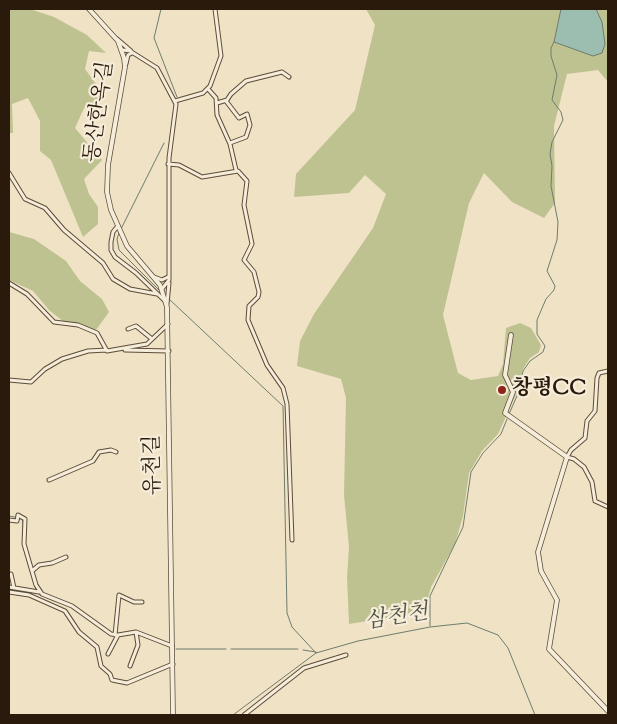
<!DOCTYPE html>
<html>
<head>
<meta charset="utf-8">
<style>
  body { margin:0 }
  #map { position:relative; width:617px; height:724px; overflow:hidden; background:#f0e2c4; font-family:"Sorts Mill Goudy",serif }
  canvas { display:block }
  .frame { position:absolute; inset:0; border:10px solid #2a1a0b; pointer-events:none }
</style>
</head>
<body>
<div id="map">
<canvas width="617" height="724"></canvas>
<div class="frame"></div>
</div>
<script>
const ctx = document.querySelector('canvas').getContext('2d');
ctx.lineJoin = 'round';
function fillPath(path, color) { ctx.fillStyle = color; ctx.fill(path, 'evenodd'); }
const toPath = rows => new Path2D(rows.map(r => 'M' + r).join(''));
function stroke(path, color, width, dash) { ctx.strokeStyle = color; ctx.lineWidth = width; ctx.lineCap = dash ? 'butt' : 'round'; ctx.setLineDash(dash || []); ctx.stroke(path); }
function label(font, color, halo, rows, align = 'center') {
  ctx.font = font + ' "Sorts Mill Goudy","Noto Serif KR",serif'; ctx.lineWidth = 4.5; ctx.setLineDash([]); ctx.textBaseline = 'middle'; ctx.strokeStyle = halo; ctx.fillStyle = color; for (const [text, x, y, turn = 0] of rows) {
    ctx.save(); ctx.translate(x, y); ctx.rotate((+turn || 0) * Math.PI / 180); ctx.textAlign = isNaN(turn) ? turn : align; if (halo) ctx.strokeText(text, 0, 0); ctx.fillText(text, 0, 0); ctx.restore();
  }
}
const green = toPath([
  [9,9,30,9,54,17,87,35,106,53,89,51,85,69,99,88,99,105,84,108,75,128,102,160,84,179,89,194,98,207,98,224,83,237,51,160,40,151,40,121,28,98,12,104,13,133,9,133],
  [366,9,608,9,608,82,598,70,567,74,554,126,555,203,544,218,512,202,484,173,469,203,443,315,458,373,471,380,498,376,503,364,506,328,520,323,531,328,541,345,539,352,530,358,523,369,519,388,498,434,482,451,469,473,463,516,455,544,431,587,424,612,349,624,347,577,349,547,344,495,346,398,341,379,297,366,300,341,314,314,373,228,386,194,365,175,349,193,294,197,296,174,355,110,375,25],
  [9,232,34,239,66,261,80,281,102,299,109,312,96,330,69,326,49,310,33,291,9,280]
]);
const water = toPath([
  [561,9,596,9,602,22,605,44,602,53,593,56,554,42,561,9]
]);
const stream = toPath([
  [161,9,154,38,177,97],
  [121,229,164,143],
  [119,233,117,239,119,250,160,291],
  [169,299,283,406,287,613,292,627,316,653],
  [509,414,520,389,523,371,530,361,543,352,545,346,537,334,537,320,546,299,554,290,555,286,547,271,557,240,558,222,551,186,552,166,550,154,552,142,563,120,561,112,552,100,557,75,551,56,551,48,554,42],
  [9,516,15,517],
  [20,518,23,521,23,543],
  [24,549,32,577],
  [39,594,54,601],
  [430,626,430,596,463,527,471,472,483,453,501,434,507,419],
  [176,649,226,649],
  [231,649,298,649],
  [303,650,316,652],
  [233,715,316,653,358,641,430,627,467,623,498,635,508,648,535,715]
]);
const minor = toPath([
  [117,39,131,51],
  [123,50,130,51,157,68,176,104,169,158,169,280,162,289],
  [126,64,128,55,132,53],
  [208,89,216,98,217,115,230,144,236,170],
  [175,101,203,93,210,86,221,56,215,9],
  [226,101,239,118,247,114,250,125,246,137,230,143],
  [217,103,227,100,231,94,246,81,282,72,289,77],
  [168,164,179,165,202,177,238,171,247,181,244,205,252,244,244,260,254,272,259,292,258,297,249,306,248,320,267,365,283,388,287,404,292,540],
  [9,173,25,199,45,208,64,230,103,263,113,279,130,289,157,294],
  [117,227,113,232,111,242,111,250,115,257,136,273,165,301],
  [154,277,162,280,168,277],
  [9,283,27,294,54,322,78,325,97,333,107,351,147,344,168,324],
  [167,304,169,283],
  [128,329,136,326,152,339],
  [125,350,169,351],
  [608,371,599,373,597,378,595,411,587,421,585,438,571,450,567,457,574,459,584,467,592,482,595,501,608,507],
  [9,380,31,382,45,369,62,359,88,351,107,350],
  [49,480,93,461,99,452,111,450,116,452],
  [9,520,17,521,18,515,25,519,24,544,36,585,42,594,72,606,111,634,118,635,136,632,172,646],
  [32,571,39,565,52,563,66,557],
  [11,574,14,588],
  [9,587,39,592],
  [9,592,29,595,65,611,79,632,97,647,101,666,110,674,112,680,127,683,173,664],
  [115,635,119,595,134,602,142,602],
  [108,654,118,635],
  [130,666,138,645,136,632],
  [244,715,304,668,346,655]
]);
const tertiary = toPath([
  [89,9,118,41,124,58,125,67,108,165,107,192,111,210,127,246,160,285,167,307,173,715],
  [511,335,505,375,513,392,505,413,567,457,538,552,541,571,557,600,549,649,608,711]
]);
const markers = [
  [502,390,5,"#8f2418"]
];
const streetNames = [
  ["동산한옥길",101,112,-82],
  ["유천길",155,465,-91]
];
const poiNames = [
  ["창평CC",512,390]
];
const waterNames = [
  ["삼천천",397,619,-9]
];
fillPath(green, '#bec291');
fillPath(water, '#9bbeb0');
stroke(water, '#6e7c6e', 1);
stroke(stream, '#6e7c6e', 1);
stroke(minor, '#5c4c39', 5);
stroke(tertiary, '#5c4c39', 5.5);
stroke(minor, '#f5ecd9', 3);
stroke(tertiary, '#f5ecd9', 4);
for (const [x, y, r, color] of markers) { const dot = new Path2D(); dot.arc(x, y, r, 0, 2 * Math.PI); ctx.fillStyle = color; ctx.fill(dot); stroke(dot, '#f5ecd9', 2); }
label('21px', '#2a1a0b', '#f5ecd9', streetNames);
label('bold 21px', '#2a1a0b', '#f5ecd9', poiNames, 'left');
label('italic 22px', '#525345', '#f5ecd9', waterNames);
</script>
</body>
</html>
